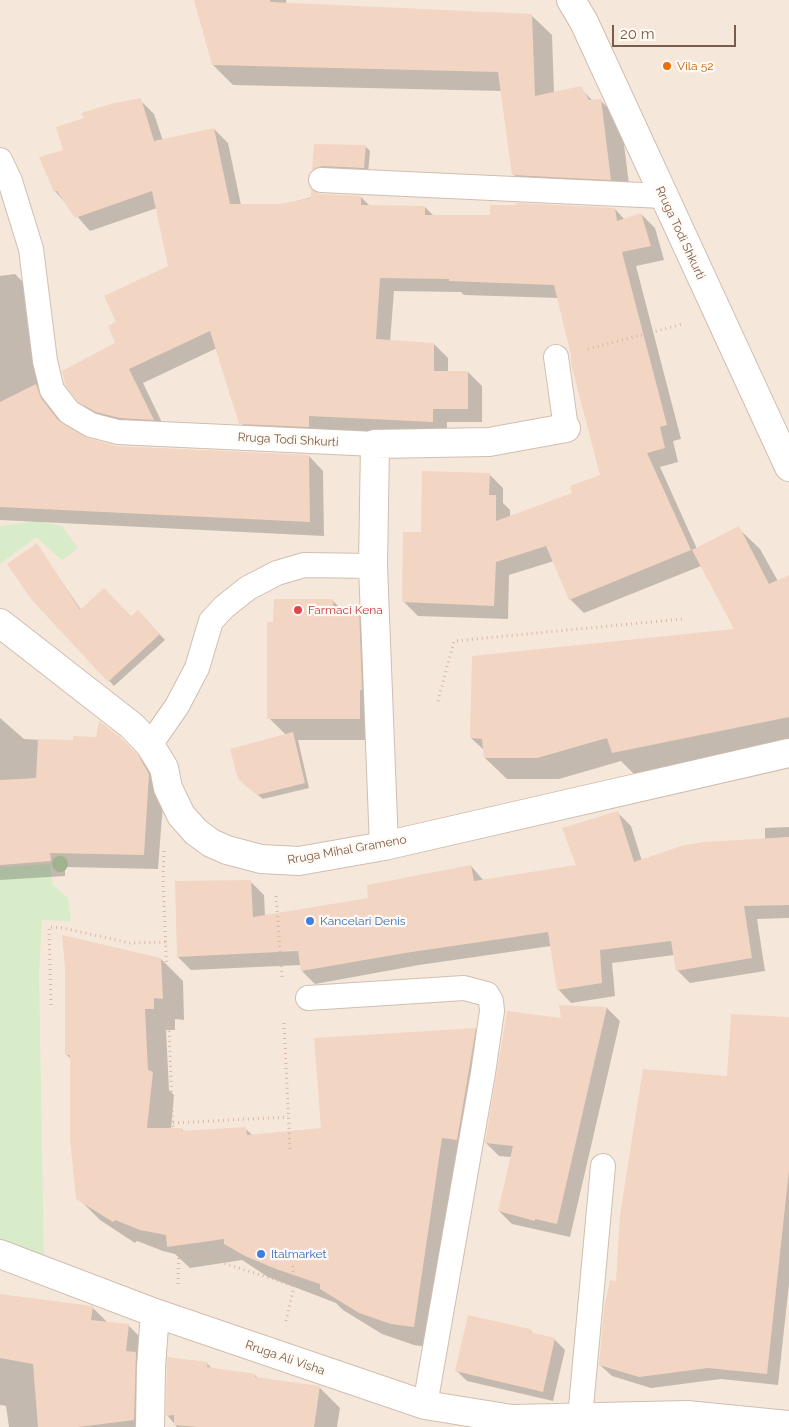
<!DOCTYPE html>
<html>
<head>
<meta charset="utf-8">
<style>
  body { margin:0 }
  #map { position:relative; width:789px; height:1427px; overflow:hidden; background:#fdf6ec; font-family:Raleway,sans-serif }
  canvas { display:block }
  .scale { position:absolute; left:612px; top:25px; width:124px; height:22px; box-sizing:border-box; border:2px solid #7a5c4d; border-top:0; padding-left:6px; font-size:15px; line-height:18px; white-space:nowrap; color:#7a5c4d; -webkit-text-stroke:4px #fffaf3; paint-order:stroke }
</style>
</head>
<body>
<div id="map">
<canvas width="789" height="1427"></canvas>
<div class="scale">20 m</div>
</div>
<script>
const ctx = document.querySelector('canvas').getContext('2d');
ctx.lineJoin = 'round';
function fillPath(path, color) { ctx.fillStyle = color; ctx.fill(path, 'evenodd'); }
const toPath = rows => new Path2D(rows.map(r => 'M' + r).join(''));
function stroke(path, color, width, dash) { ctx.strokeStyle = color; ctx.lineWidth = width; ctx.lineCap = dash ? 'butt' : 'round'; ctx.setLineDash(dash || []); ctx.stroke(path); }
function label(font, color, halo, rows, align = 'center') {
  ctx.font = font + ' Raleway,sans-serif'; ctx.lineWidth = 4.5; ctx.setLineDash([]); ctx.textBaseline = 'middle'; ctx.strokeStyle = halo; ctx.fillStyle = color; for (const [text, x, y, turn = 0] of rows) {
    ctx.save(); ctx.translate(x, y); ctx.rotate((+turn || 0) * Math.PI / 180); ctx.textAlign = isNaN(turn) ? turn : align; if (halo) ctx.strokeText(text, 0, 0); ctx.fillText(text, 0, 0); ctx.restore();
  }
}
const residential = toPath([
  [0,0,789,0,789,1427,0,1427]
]);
const green = toPath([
  [37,521,62,526,78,548,62,560,36,537,0,564,0,526],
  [50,864,53,885,68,898,71,921,42,920,39,974,44,1260,0,1245,0,867]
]);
const shadow = toPath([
  [196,0,286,0,286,4,531,15,552,35,554,93,580,88,593,101,600,100,621,121,631,200,534,195,514,175,502,91,233,85,213,65],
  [140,100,154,114,163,141,214,129,228,143,241,205,281,205,320,195,361,197,371,207,425,207,434,216,491,216,615,209,625,220,641,214,655,228,664,260,636,266,681,439,673,441,678,462,660,467,697,549,738,528,760,549,789,601,789,742,634,774,621,761,559,779,507,779,485,758,485,751,471,738,736,630,701,566,584,613,570,599,554,561,509,575,508,619,418,616,404,602,422,533,489,474,503,488,503,503,510,510,510,518,574,494,601,476,558,298,464,295,461,292,394,291,390,342,434,344,448,358,448,372,468,372,482,386,482,422,447,422,447,435,255,437,241,423,217,348,143,383,167,433,94,415,79,401,117,344,118,322,170,266,157,208,90,231,55,191,64,151],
  [365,146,370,151,368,173,319,174,314,169],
  [15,274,30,289,51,400,55,414,66,428,87,439,117,447,309,456,323,471,324,536,0,520,0,276],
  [37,545,81,610,131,618,138,612,165,640,114,686,32,599],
  [332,600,341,609,358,608,380,629,381,740,298,740,309,788,263,799,244,784,286,735,269,718,274,623],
  [0,718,24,739,74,742,136,754,152,771,164,790,158,869,65,867,65,876,0,880],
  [618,813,631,826,642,861,765,840,765,828,789,827,789,918,757,919,765,971,690,983,677,970,674,955,612,963,615,996,571,1003,558,989,551,946,419,965,315,984,302,971,301,965,191,970,178,957,250,881,264,895,265,916,370,899,471,866,484,881,578,866],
  [161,959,183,981,184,1020,175,1019,175,1030,166,1030,169,1090,174,1095,171,1129,182,1129,184,1132,246,1129,253,1136,322,1129,475,1029,497,1050,435,1348,414,1345,382,1334,343,1310,336,1303,268,1277,242,1260,190,1268,175,1254,163,1251,137,1241,135,1243,100,1220,78,1198,71,1059,66,1054],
  [561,1006,607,1008,620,1021,570,1237,512,1224,499,1211,511,1157,499,1156,486,1143,563,1020],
  [789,1036,789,1284,778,1385,721,1379,651,1388,612,1376,600,1365,617,1282,728,1077],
  [92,1307,109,1324,129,1326,146,1343,152,1427,9,1427,6,1406,0,1405,0,1308],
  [530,1330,534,1335,554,1339,565,1350,553,1401,467,1381,456,1370],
  [207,1363,212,1369,255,1375,259,1379,319,1387,340,1408,337,1427,177,1427,167,1415]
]);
const building = toPath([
  [194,0,270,0,271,2,532,14,535,96,581,86,589,100,601,99,611,180,512,175,498,72,212,65],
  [141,98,154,141,214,128,230,204,280,204,311,198,311,189,320,194,361,196,361,205,425,206,425,215,490,215,490,205,517,205,516,203,615,208,617,221,641,213,651,246,622,252,667,425,660,427,665,448,647,453,691,550,569,600,546,546,496,562,494,606,402,602,403,532,421,532,422,471,490,473,489,495,496,495,496,521,572,493,570,486,600,475,571,364,571,355,554,285,449,281,449,279,380,278,376,339,434,343,434,371,468,371,468,409,433,409,433,422,309,416,309,427,239,424,210,331,129,369,154,420,120,418,96,412,78,402,65,384,62,371,115,343,108,326,116,322,104,296,168,266,152,191,75,218,57,191,54,192,39,157,63,150,56,127,84,118,81,113,114,103],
  [314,144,366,145,364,168,322,166,312,170],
  [36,384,41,398,58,420,88,438,117,446,309,455,310,522,0,507,0,402],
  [739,526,769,584,789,575,789,717,612,753,607,738,537,758,484,758,482,739,470,738,472,656,734,629,692,550],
  [37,543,80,610,104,588,131,616,138,610,160,634,108,682,31,599,7,564],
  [274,599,333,599,333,608,359,606,362,690,360,690,360,719,267,719,267,622,273,622],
  [99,721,121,738,138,755,149,774,144,855,50,853,51,861,0,865,0,780,36,778,38,739,73,740,73,736,96,737],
  [293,732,305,783,257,795,238,779,230,749],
  [618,811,634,862,684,845,704,842,789,837,789,905,744,906,752,958,676,971,671,941,600,950,602,983,557,990,548,932,405,953,301,971,298,951,177,957,175,881,251,880,253,917,368,898,367,885,471,865,474,881,576,865,562,828],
  [62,935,161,958,163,999,154,998,154,1009,145,1009,148,1070,153,1072,147,1128,182,1128,182,1131,246,1127,247,1135,321,1128,314,1038,476,1028,457,1140,442,1138,414,1327,391,1324,359,1313,320,1289,320,1284,276,1269,245,1256,224,1244,224,1239,167,1247,166,1235,140,1230,115,1220,113,1222,76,1199,70,1139,70,1055,65,1055,65,967],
  [559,1005,607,1007,557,1224,535,1219,535,1221,498,1211,513,1146,485,1143,507,1011,561,1018],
  [731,1014,789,1017,789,1170,767,1374,708,1368,639,1377,599,1365,604,1308,610,1280,616,1281,620,1215,643,1069,727,1076],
  [0,1294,93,1306,91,1320,129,1324,126,1351,136,1352,134,1420,78,1427,38,1427,33,1364,0,1358],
  [468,1315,530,1329,530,1332,555,1338,543,1392,455,1371],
  [167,1357,208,1362,207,1367,256,1374,255,1377,320,1386,314,1427,198,1427,174,1425,174,1415,166,1416]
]);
const path = toPath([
  [588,349,683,324],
  [438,701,454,641,682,619],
  [164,851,163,879,173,1128],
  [276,896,282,977],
  [51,1005,49,927,63,928,130,943,166,942],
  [284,1023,290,1150],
  [173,1123,288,1117],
  [181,1253,202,1256,294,1286],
  [178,1284,179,1245],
  [286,1321,294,1286,293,1265]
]);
const service = toPath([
  [0,160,10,181,31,249,45,361,52,390,69,412,91,425,118,432,375,444],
  [321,180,663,196],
  [556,357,566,428],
  [150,745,177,706,197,668,211,621,224,607,248,588,277,573,304,565,373,566],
  [308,998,464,988,487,994,491,1001,492,1011,483,1073,425,1405],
  [580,1418,603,1166]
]);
const minor = toPath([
  [0,623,132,726,150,745,164,768,168,788,181,815,196,832,211,843,227,850,261,859,299,861,384,846,789,753],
  [384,846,373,566,375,444,489,442,566,428],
  [0,1254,155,1313,425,1405,512,1419,687,1415,789,1425],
  [150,1427,151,1367,155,1313]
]);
const tertiary = toPath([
  [571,0,584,22,789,467]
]);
const trees = [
  [60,864]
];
const markers = [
  [667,66,5,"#e8710a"],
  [298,610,5,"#e0444e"],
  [310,921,5,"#3f7fe0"],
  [261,1254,5,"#3f7fe0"]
];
const foodNames = [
  ["Vila 52",677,66]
];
const streetNames = [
  ["Rruga Todi Shkurti",680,233,65],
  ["Rruga Todi Shkurti",288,440,3],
  ["Rruga Mihal Grameno",347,850,-10],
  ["Rruga Ali Visha",285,1358,19]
];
const healthNames = [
  ["Farmaci Kena",308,610]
];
const shopNames = [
  ["Kancelari Denis",320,921],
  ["Italmarket",271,1254]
];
fillPath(residential, '#f5e8da');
fillPath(green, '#d8ecc9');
fillPath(shadow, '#0003');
fillPath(building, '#f3d5c3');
stroke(service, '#d1beb0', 26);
stroke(minor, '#d1beb0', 30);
stroke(tertiary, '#d1beb0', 30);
stroke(path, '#d9b8a5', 3, [1, 4]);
stroke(service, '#fff', 24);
stroke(minor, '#fff', 28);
stroke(tertiary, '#fff', 28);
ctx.fillStyle = '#a0b28e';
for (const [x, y] of trees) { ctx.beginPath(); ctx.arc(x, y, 8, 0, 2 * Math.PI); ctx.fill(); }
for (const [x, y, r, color] of markers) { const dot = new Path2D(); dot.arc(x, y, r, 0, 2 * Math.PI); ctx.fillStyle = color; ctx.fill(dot); stroke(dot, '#fffaf3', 2); }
label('12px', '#c56008', '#fffaf3', foodNames, 'left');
label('12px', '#7a5c4d', '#fffaf3', streetNames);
label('12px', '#be3a42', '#fffaf3', healthNames, 'left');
label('12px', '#366cbe', '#fffaf3', shopNames, 'left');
</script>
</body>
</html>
